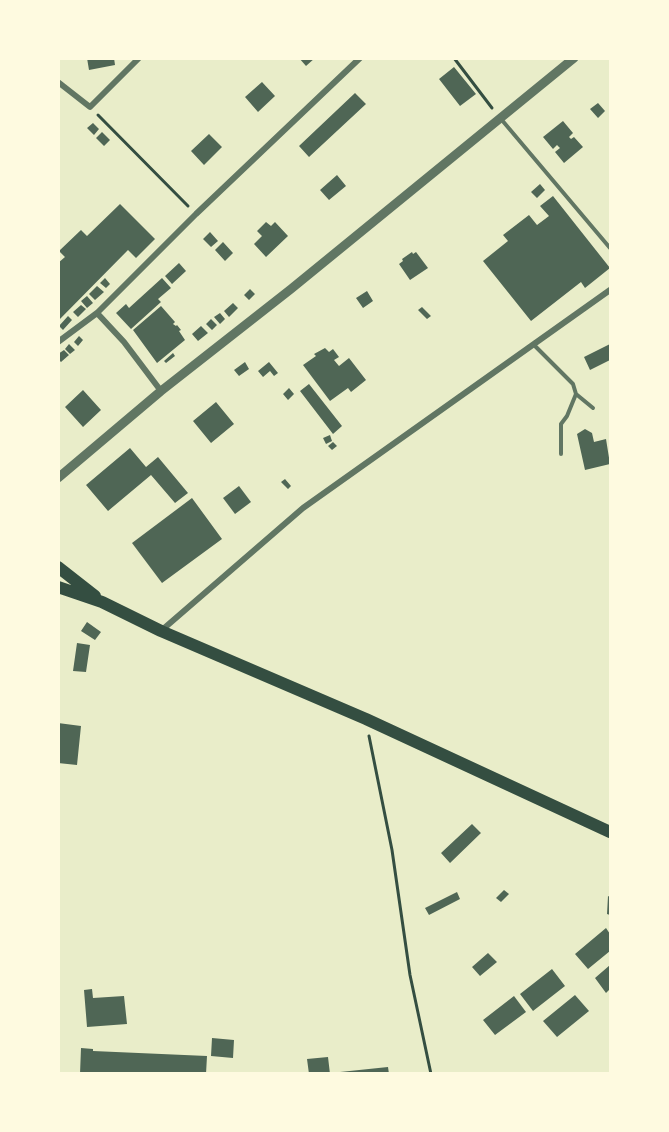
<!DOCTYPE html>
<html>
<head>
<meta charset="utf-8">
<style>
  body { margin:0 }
  #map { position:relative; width:669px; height:1132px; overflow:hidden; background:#e9edc9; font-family:Figtree,sans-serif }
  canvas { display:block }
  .frame { position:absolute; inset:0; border:60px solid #fefae0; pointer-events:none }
</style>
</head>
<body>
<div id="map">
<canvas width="669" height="1132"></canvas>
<div class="frame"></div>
</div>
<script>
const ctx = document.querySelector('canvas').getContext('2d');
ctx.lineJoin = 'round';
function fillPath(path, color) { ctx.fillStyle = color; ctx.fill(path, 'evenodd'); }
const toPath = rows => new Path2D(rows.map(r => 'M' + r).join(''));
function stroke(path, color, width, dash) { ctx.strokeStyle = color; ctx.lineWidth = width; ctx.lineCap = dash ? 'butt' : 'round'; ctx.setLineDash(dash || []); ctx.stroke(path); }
const building = toPath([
  [87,58,114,58,115,65,89,70],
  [299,58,315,58,306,66],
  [454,67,476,94,460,106,439,79],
  [262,82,275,96,258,112,245,97],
  [355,93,366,104,309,157,299,146],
  [598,103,605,111,598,118,590,109],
  [563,121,573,133,569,137,571,139,574,137,583,147,564,163,555,152,560,148,557,145,553,149,543,137],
  [93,123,99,129,94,135,87,128],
  [102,132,110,140,104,146,96,138],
  [209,134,222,147,204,165,191,151],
  [337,175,346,186,329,200,320,190],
  [540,184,545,190,537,198,531,192],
  [553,196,610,268,585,288,581,282,531,321,483,261,508,241,503,235,529,215,537,225,549,216,540,206],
  [120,204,155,239,136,258,128,250,58,321,58,263,65,257,59,251,81,230,87,236],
  [266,222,271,226,275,222,288,236,266,257,254,244,262,236,257,231],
  [210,232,218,241,211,247,203,239],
  [223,242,233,253,225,261,215,250],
  [412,252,413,254,416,252,428,268,410,280,399,264,403,261,402,259],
  [179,263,186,271,172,284,165,276],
  [105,278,110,284,106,288,100,283],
  [162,278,171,288,158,299,161,302,131,329,116,313,126,304,129,308],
  [97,286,104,292,95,300,89,294],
  [250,289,255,294,249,300,244,295],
  [367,291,373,301,363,308,356,298],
  [87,296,93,303,87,308,81,301],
  [233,303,238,308,229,317,224,311],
  [81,305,86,309,78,317,73,312],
  [161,306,175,322,173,324,176,326,177,325,181,330,179,331,185,340,157,363,133,330],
  [422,307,431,316,427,319,418,310],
  [220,313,225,319,220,324,214,317],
  [68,316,72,320,63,330,59,326],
  [211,319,217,325,212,330,206,324],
  [201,326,208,333,198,341,192,334],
  [79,336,83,340,78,346,74,342],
  [69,344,75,350,70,354,65,349],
  [610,344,610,360,590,370,584,357],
  [325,348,329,352,333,349,339,357,334,360,339,366,349,358,366,380,351,392,348,388,330,401,303,365,316,356,314,354],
  [64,350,69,355,61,362,58,359,58,354],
  [173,353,175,356,166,363,164,361],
  [245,362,249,369,239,376,234,370],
  [269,362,278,373,274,376,270,371,263,377,258,371],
  [309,384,342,426,333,434,300,391],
  [289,388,294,394,288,400,283,394],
  [83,390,101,410,83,427,65,407],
  [216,402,234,424,211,443,193,421],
  [585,429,592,433,594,442,606,439,610,464,585,470,577,434],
  [330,435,332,441,326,444,323,438],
  [333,442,337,446,332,450,328,446],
  [130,448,146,467,158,457,188,493,175,503,151,475,108,511,86,485],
  [285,479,291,486,288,489,281,482],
  [239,486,251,502,235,514,223,498],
  [192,498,222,539,162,583,132,543],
  [87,622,101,632,95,640,81,631],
  [77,643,90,645,86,672,73,671],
  [58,723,81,726,77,765,58,763],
  [472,824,481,833,450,863,441,853],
  [504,890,509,894,501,902,496,898],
  [457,892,460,899,429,915,425,908],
  [608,896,610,897,610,915,607,914],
  [606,928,610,934,610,951,588,969,575,954],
  [488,953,497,962,480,976,472,967],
  [610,965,610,989,606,993,595,978],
  [552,969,565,986,533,1011,520,994],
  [92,989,93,998,124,996,127,1024,87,1027,84,990],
  [575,995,589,1011,557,1037,543,1021],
  [514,996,526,1012,495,1035,483,1020],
  [212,1038,234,1040,233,1058,211,1056],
  [81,1048,93,1049,93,1051,207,1056,206,1074,80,1074],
  [328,1057,330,1074,309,1074,307,1059],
  [388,1067,389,1074,340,1074,340,1072]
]);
const path = toPath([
  [454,58,492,108],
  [98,115,188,206],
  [369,736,392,850,410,975,431,1074]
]);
const service = toPath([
  [501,119,610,248],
  [534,345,573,384,576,394,593,408],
  [561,454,561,424,567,416,576,394]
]);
const minor = toPath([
  [58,82,90,107,139,58],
  [97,313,124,342,161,391],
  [58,342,97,313,196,214,360,58],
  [162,630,303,508,610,290]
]);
const tertiary = toPath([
  [58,478,161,391,291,289,574,58]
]);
const primary = toPath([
  [58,567,95,596],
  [58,587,102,602,161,631,366,719,610,832]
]);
fillPath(building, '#4f6655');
stroke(path, '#344e41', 3);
stroke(service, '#617663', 4);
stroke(minor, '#617663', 6);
stroke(tertiary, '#617663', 9);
stroke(primary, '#344e41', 12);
</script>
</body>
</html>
